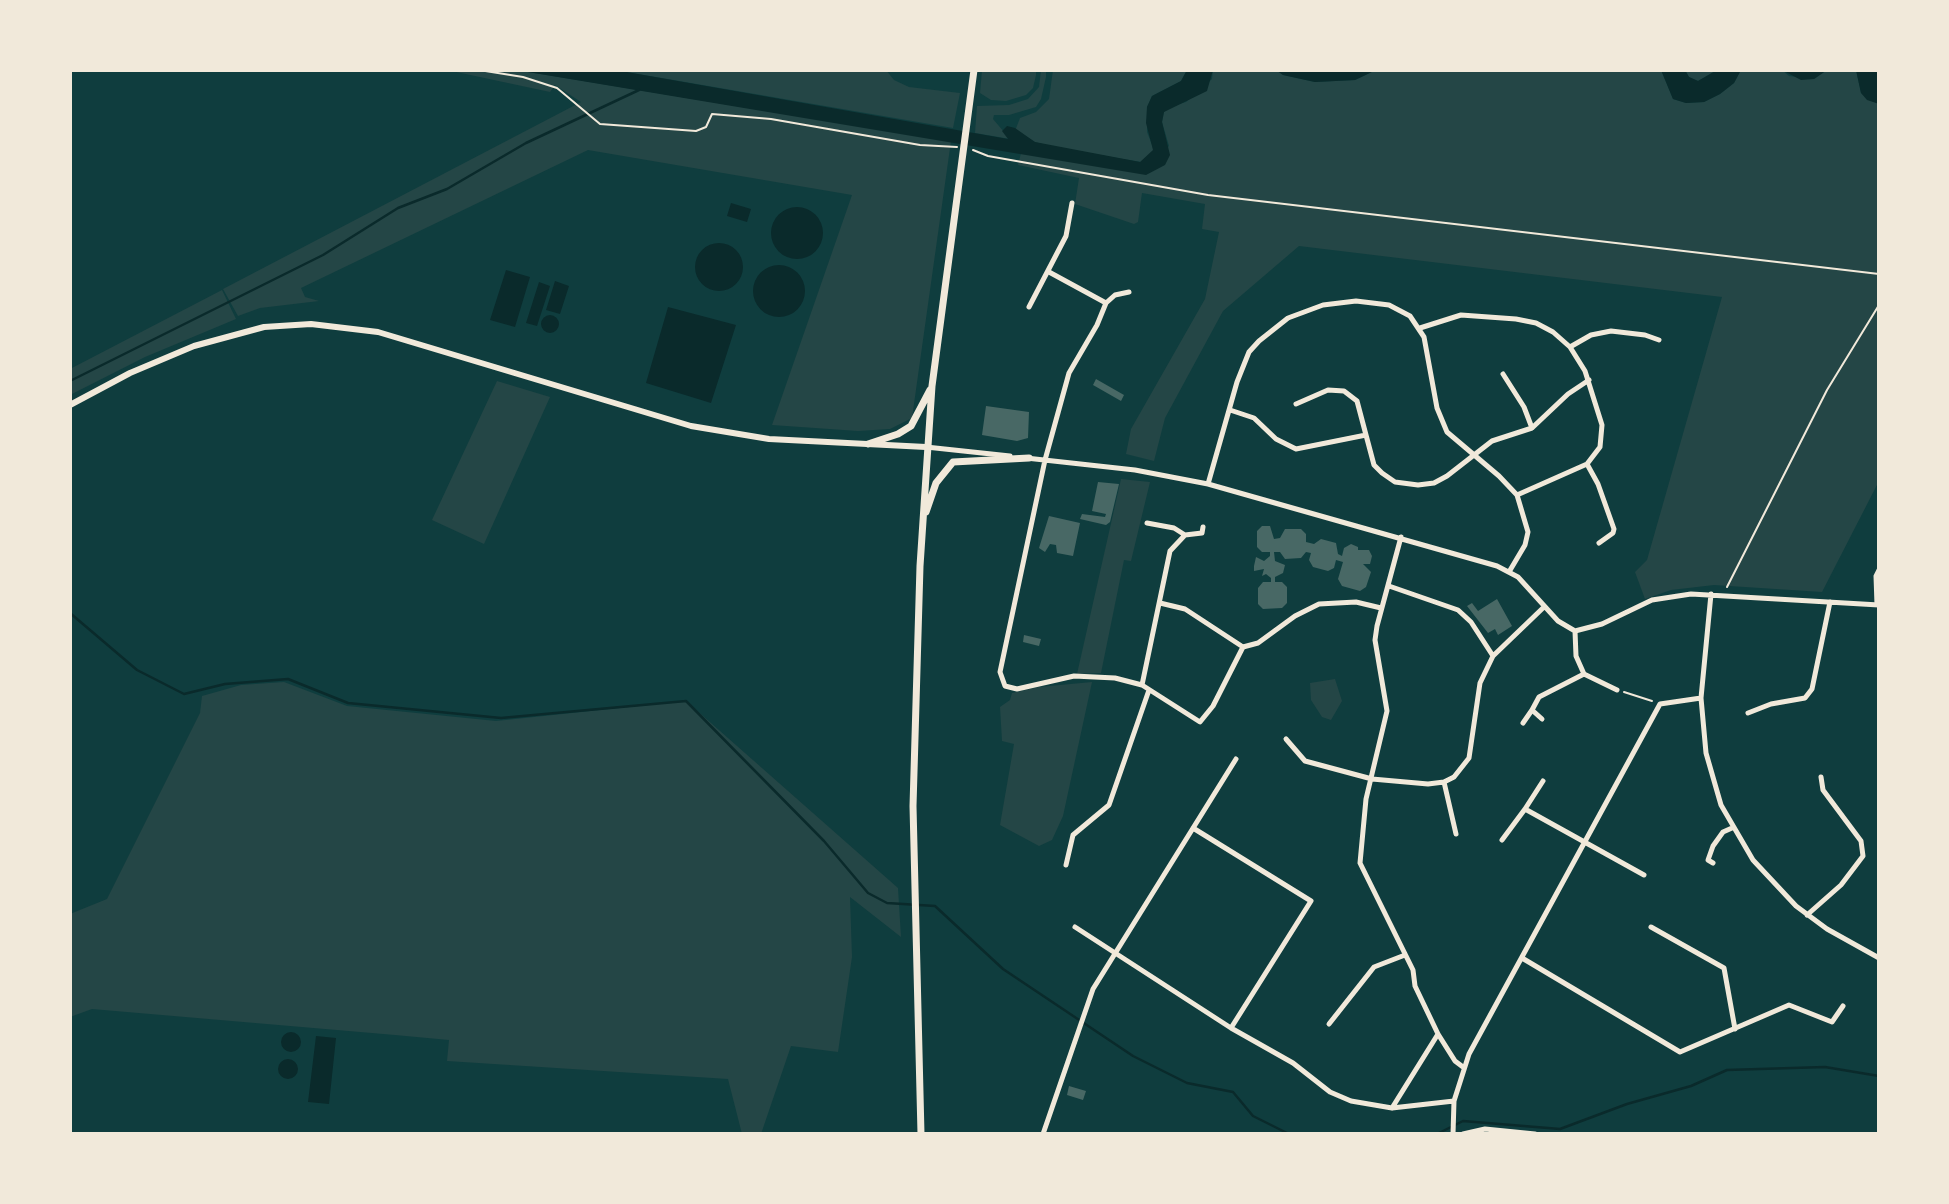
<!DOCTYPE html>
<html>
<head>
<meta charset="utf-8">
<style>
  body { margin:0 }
  #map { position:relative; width:1949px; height:1204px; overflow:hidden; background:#0f3d3e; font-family:"Public Sans",sans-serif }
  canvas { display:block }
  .frame { position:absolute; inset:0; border:72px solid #f1e9da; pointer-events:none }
</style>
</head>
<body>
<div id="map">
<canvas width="1949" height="1204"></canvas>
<div class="frame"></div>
</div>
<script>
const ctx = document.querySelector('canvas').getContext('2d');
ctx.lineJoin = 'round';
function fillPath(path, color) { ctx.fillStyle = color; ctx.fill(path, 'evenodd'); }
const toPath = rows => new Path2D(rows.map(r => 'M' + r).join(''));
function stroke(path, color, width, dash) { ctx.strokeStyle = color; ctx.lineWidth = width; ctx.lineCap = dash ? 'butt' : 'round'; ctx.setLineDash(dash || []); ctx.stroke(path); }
const green = toPath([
  [447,70,516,70,951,141,912,418,890,429,858,431,772,425,852,195,588,150,301,288,305,297,319,301,260,308,238,316,223,289,581,102,555,85,550,92],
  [615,70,886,70,894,80,909,87,960,93,953,128],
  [982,70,1036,70,1036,75,1033,88,1026,95,1006,101,991,100,980,93],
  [1041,70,1046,70,1046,77,1041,99,1036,107,1009,115,994,115,993,119,1010,139,975,133,977,106,1009,105,1028,99,1039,87],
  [1053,70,1187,70,1181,81,1152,96,1147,107,1147,132,1154,150,1141,162,1053,147,1035,142,1015,131,1020,118,1036,112,1049,99],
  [1213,70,1276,70,1283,75,1315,82,1355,80,1376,70,1661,70,1673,99,1686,103,1704,102,1720,94,1734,83,1741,70,1782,70,1789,76,1814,79,1827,70,1856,70,1861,93,1879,104,1879,481,1822,592,1714,585,1671,590,1645,599,1635,572,1647,560,1722,297,1299,246,1223,311,1165,418,1154,461,1126,454,1131,429,1205,299,1219,232,1202,229,1205,204,1142,193,1138,222,1134,224,1075,204,1079,178,1018,165,1021,153,1147,174,1169,146,1162,122,1164,112,1169,107,1186,102,1212,79],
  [1685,70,1717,70,1698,81,1689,77],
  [222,290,236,319,145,357,70,395,70,369],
  [497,381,550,397,484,544,432,520],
  [1121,479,1150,482,1131,561,1124,560,1101,673,1077,674],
  [1335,679,1342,701,1331,720,1322,717,1311,700,1310,683],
  [284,682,347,706,496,721,686,701,898,888,901,937,850,897,852,957,838,1052,791,1046,761,1134,742,1134,728,1079,447,1061,449,1040,395,1035,92,1009,70,1017,70,914,107,899,200,713,202,696,241,685],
  [1092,682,1063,816,1052,840,1039,846,1000,825,1014,744,1002,741,1000,707,1010,700,1012,693,1039,687]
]);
const water = toPath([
  [516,70,615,70,1008,139,1002,131,1007,126,1015,128,1035,142,1140,162,1153,150,1146,123,1147,107,1152,96,1181,81,1187,70,1213,70,1207,91,1164,112,1162,122,1170,155,1165,165,1146,175],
  [1276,70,1376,70,1355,80,1315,82,1283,75],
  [1661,70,1685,70,1689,77,1698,81,1717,70,1741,70,1734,83,1720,94,1704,102,1686,103,1673,99],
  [1782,70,1827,70,1814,79,1801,80],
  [1856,70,1875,70,1879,76,1879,104,1867,100,1861,93],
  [731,203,751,209,747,222,727,216],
  '771 233a26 26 0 1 1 52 0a26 26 0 1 1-52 0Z',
  '695 267a24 24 0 1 1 48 0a24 24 0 1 1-48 0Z',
  '753 291a26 26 0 1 1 52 0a26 26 0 1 1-52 0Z',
  [506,270,530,277,515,327,490,320],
  [555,281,569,286,560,314,546,310],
  [539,282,550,286,537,326,526,323],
  [668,307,736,325,711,403,646,383],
  '541 324a9 9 0 1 1 18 0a9 9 0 1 1-18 0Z',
  '281 1042a10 10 0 1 1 20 0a10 10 0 1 1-20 0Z',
  [316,1036,336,1038,329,1104,308,1102],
  '278 1069a10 10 0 1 1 20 0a10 10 0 1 1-20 0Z'
]);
const stream = toPath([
  [70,381,323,255,398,208,447,189,526,143,639,90],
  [70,613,137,670,184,694,225,684,288,679,348,703,501,718,686,701,824,841,868,893,887,903,935,906,1003,969,1133,1056,1187,1083,1233,1092,1253,1116,1289,1134],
  [1437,1134,1463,1121,1560,1129,1627,1104,1691,1086,1727,1070,1825,1067,1879,1076]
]);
const building = toPath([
  [1096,379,1124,395,1121,401,1093,385],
  [986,406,1029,412,1028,438,1017,441,982,435],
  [1098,482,1119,484,1110,522,1106,525,1080,519,1082,514,1105,517,1106,514,1092,511],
  [1049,516,1080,523,1073,556,1057,553,1056,545,1050,544,1045,552,1039,548],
  [1262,526,1270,526,1274,539,1280,538,1285,529,1301,529,1306,534,1306,542,1314,544,1321,539,1336,543,1338,554,1342,556,1344,548,1351,544,1358,547,1358,550,1369,550,1372,556,1370,564,1363,564,1371,572,1366,587,1360,591,1342,586,1338,579,1343,562,1336,560,1334,568,1328,571,1313,567,1309,560,1311,553,1306,552,1301,558,1285,559,1280,552,1274,552,1275,561,1285,565,1283,573,1275,577,1275,582,1282,582,1287,587,1287,603,1282,608,1263,609,1258,604,1258,588,1263,582,1271,582,1271,578,1266,574,1262,576,1264,569,1254,571,1254,566,1256,557,1264,561,1270,556,1270,552,1262,552,1257,547,1257,531],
  [1497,599,1512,626,1498,635,1495,629,1488,633,1467,606,1472,603,1478,611],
  [1024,635,1041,639,1039,646,1023,642],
  [1069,1086,1086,1091,1083,1100,1067,1095]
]);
const path = toPath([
  [479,70,523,77,557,88,600,124,696,131,706,127,712,114,771,119,920,145,957,147],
  [973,150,988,156,1208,195,1879,274],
  [1727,587,1827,390,1879,305],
  [1624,692,1652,701]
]);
const minor = toPath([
  [1049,272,1106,303],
  [1129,292,1115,295,1106,303,1097,325,1069,373,1045,460,1000,672,1005,686,1017,689,1074,676,1115,678,1142,685,1200,722,1213,706,1243,647],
  [1029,307,1066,236,1072,203],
  [1420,328,1461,315,1516,319,1536,323,1553,332,1570,347],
  [1503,374,1524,407,1532,428],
  [1296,404,1328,390,1344,391,1357,401,1366,435],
  [1230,410,1254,418,1276,439,1296,449,1366,435,1374,465,1382,473,1395,482,1418,485,1434,483,1447,476,1492,441,1532,428,1568,394,1589,380],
  [926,447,1010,456],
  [1026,458,1135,470,1208,484,1497,566,1518,577,1558,621,1575,631,1602,624,1652,600,1691,594,1879,605],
  [1208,484,1237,382,1249,352,1259,341,1288,318,1323,305,1356,301,1389,305,1410,316,1424,337,1437,408,1447,432,1499,476,1517,495,1528,532,1525,545,1509,572],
  [1517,495,1587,464],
  [1147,523,1174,528,1185,535],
  [1401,537,1377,626,1375,640,1387,711,1366,799,1360,863,1413,970,1415,986,1438,1034,1455,1061,1463,1067],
  [1599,543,1613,533,1614,529,1598,484,1587,464,1600,447,1602,425,1585,371,1570,347,1591,335,1611,331,1645,335,1659,340],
  [1389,586,1458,610,1471,622,1493,656,1544,607],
  [1711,594,1701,698,1706,753,1721,805,1753,860,1796,906,1827,929,1879,958],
  [1160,603,1185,609,1243,647],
  [1877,605,1876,576,1879,570],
  [1575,631,1576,656,1584,674,1617,690],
  [1243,647,1258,643,1295,616,1319,604,1356,602,1381,608],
  [1142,685,1170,551,1185,535,1202,533,1203,527],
  [1748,713,1771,704,1805,698,1812,689,1830,602],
  [1542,719,1532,710,1539,697,1584,674],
  [1523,723,1532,710],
  [1286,739,1305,761,1372,779,1428,784,1444,782,1454,777,1469,758,1480,683,1493,656],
  [1543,781,1525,809,1644,875],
  [1444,782,1456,834],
  [1193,828,1311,901,1231,1028],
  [1502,840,1525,809],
  [1713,863,1708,860,1713,846,1723,832,1732,828],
  [1066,865,1073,835,1109,805,1149,690],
  [1807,915,1841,885,1863,856,1861,841,1823,790,1821,777],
  [1075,927,1231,1028,1293,1063,1330,1092,1351,1101,1392,1108,1454,1101],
  [1651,927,1724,968,1735,1029],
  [1522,958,1680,1052,1789,1005,1832,1022,1843,1006],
  [1329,1024,1374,967,1405,955],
  [1392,1108,1438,1034],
  [1043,1134,1093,989,1236,759],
  [1453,1134,1454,1101,1469,1054,1660,704,1701,698],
  [1463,1134,1485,1129,1535,1134]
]);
const tertiary = toPath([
  [70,405,130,373,194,346,264,327,311,324,378,332,691,426,769,439,926,447]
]);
const secondary = toPath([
  [868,444,898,434,911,426,930,390],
  [926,512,936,483,953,462,1029,458],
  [921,1134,913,806,920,566,932,386,974,70]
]);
fillPath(green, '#244646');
fillPath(water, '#0a2a2b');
stroke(stream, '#0a2a2b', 2.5);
fillPath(building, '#486865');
stroke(path, '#f1e9da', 2);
stroke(minor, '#f1e9da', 5);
stroke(tertiary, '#f1e9da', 6);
stroke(secondary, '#f1e9da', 7);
</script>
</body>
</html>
